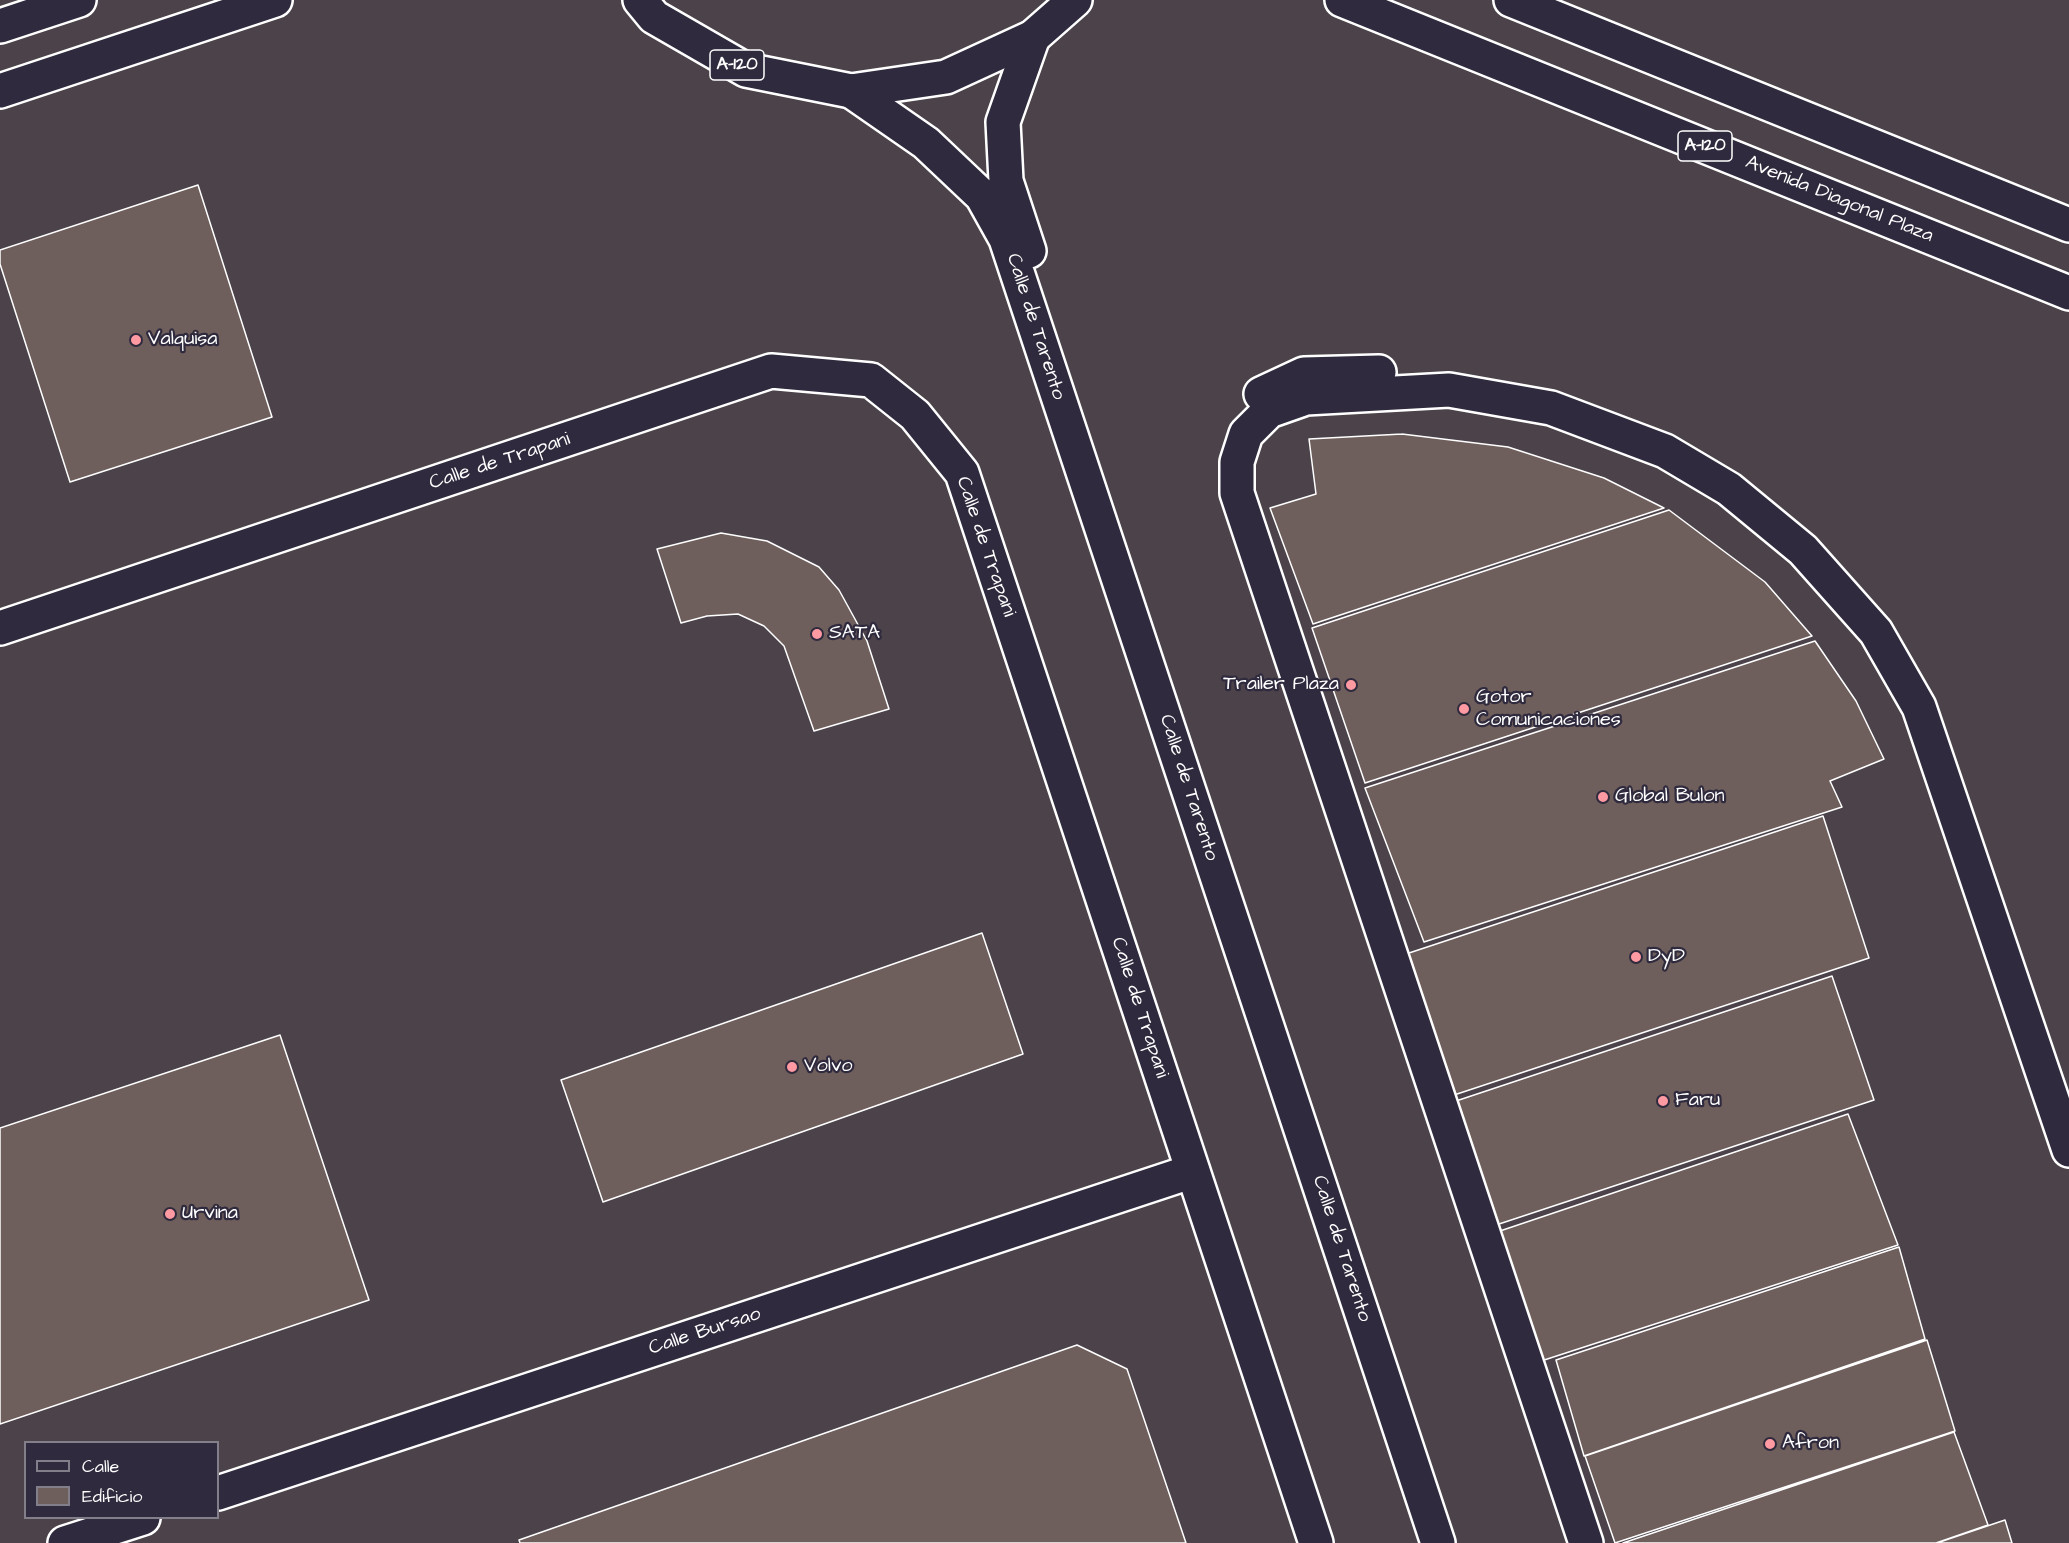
<!DOCTYPE html>
<html>
<head>
<meta charset="utf-8">
<style>
  body { margin:0 }
  #map { position:relative; width:2069px; height:1543px; overflow:hidden; background:#3c3543; font-family:"Architects Daughter",sans-serif }
  canvas { display:block }
  .legend { position:absolute; left:24px; top:1441px; width:195px; height:78px; box-sizing:border-box; background:#2f2a3d; border:2px solid #827f8b; margin:0; padding:8px 10px; list-style:none; font-size:18px; color:#fff }
  .legend li { display:flex; align-items:center; gap:12px; height:30px }
  .legend b { width:30px; border:2px solid #827f8b }
</style>
</head>
<body>
<div id="map">
<canvas width="2069" height="1543"></canvas>
<ul class="legend">
<li><b style="height:8px;background:#2f2a3d"></b>Calle</li>
<li><b style="height:16px;background:#6f5f5c"></b>Edificio</li>
</ul>
</div>
<script>
const ctx = document.querySelector('canvas').getContext('2d');
ctx.lineJoin = 'round';
function fillPath(path, color) { ctx.fillStyle = color; ctx.fill(path, 'evenodd'); }
const toPath = rows => new Path2D(rows.map(r => 'M' + r).join(''));
function stroke(path, color, width, dash) { ctx.strokeStyle = color; ctx.lineWidth = width; ctx.lineCap = dash ? 'butt' : 'round'; ctx.setLineDash(dash || []); ctx.stroke(path); }
function label(font, color, halo, rows, align = 'center') {
  ctx.font = font + ' "Architects Daughter",sans-serif'; ctx.lineWidth = 4.5; ctx.setLineDash([]); ctx.textBaseline = 'middle'; ctx.strokeStyle = halo; ctx.fillStyle = color; for (const [text, x, y, turn = 0] of rows) {
    ctx.save(); ctx.translate(x, y); ctx.rotate((+turn || 0) * Math.PI / 180); ctx.textAlign = isNaN(turn) ? turn : align; if (halo) ctx.strokeText(text, 0, 0); ctx.fillText(text, 0, 0); ctx.restore();
  }
}
const built = toPath([
  [0,0,2069,0,2069,1543,0,1543],
  [26,1442,218,1442,218,1518,26,1518]
]);
const building = toPath([
  [198,185,272,417,70,482,0,264,0,250,198,185],
  [1402,434,1508,447,1604,478,1664,508,1313,624,1270,508,1316,494,1309,439,1402,434],
  [1669,510,1765,582,1812,636,1365,783,1312,628,1669,510],
  [721,533,767,541,819,567,839,590,867,641,889,709,814,731,784,646,764,626,738,614,707,616,681,623,657,549,721,533],
  [1815,641,1856,701,1884,759,1830,781,1842,807,1424,942,1365,788,1815,641],
  [1823,816,1869,958,1448,1097,1403,955,1823,816],
  [982,933,1023,1054,603,1202,561,1080,982,933],
  [1832,976,1874,1100,1490,1227,1453,1102,1832,976],
  [280,1035,369,1300,0,1424,0,1128,280,1035],
  [1848,1114,1898,1245,1535,1363,1494,1233,1848,1114],
  [1899,1247,1925,1339,1584,1456,1556,1360,1899,1247],
  [1927,1340,1955,1431,1615,1543,1585,1456,1927,1340],
  [1077,1345,1127,1369,1186,1543,520,1543,519,1540,1077,1345],
  [1954,1432,1988,1525,1936,1543,1623,1543,1954,1432],
  [2005,1520,2012,1543,1937,1543,2005,1520]
]);
const minor = toPath([
  [0,26,79,0],
  [0,91,275,0],
  [851,91,926,143,982,196,1006,239,1438,1543],
  [1029,251,1006,181,1003,122,1033,37],
  [1261,394,1304,374,1379,372],
  [0,628,771,371,871,380,915,415,962,473,1316,1543],
  [218,1493,1193,1171],
  [65,1543,143,1518],
  [1586,1543,1237,493,1237,462,1246,434,1269,411,1306,398,1449,390,1551,408,1665,451,1729,489,1803,550,1876,632,1919,707,2069,1150]
]);
const major = toPath([
  [640,0,654,17,746,70,851,91,946,77,1033,37,1075,0],
  [1342,0,2069,293],
  [1511,0,2069,225]
]);
const markers = [
  [136,340,6,"#ff9aa2"],
  [817,634,6,"#ff9aa2"],
  [1351,685,6,"#ff9aa2"],
  [1464,709,6,"#ff9aa2"],
  [1603,797,6,"#ff9aa2"],
  [1636,957,6,"#ff9aa2"],
  [792,1067,6,"#ff9aa2"],
  [1663,1101,6,"#ff9aa2"],
  [170,1214,6,"#ff9aa2"],
  [1770,1444,6,"#ff9aa2"]
];
const shields = [
  [737,65,54],
  [1705,146,54]
];
const shieldNames = [
  ["A-120",737,65],
  ["A-120",1705,146]
];
const streetNames = [
  ["Avenida Diagonal Plaza",1839,200,22],
  ["Calle de Tarento",1035,327,72],
  ["Calle de Trapani",500,462,-18],
  ["Calle de Trapani",985,547,71],
  ["Calle de Tarento",1188,788,72],
  ["Calle de Trapani",1139,1008,72],
  ["Calle de Tarento",1341,1249,72],
  ["Calle Bursao",705,1332,-18]
];
const poiNames = [
  ["Valquisa",148,340],
  ["SATA",829,634],
  ["Trailer Plaza",1339,685,"right"],
  ["Gotor",1476,698],
  ["Comunicaciones",1476,721],
  ["Global Bulon",1615,797],
  ["DyD",1648,957],
  ["Volvo",804,1067],
  ["Faru",1675,1101],
  ["Urvina",182,1214],
  ["Afron",1782,1444]
];
fillPath(built, '#4b424a');
fillPath(building, '#6f5f5c');
stroke(building, '#fff', 1.5);
stroke(minor, '#fff', 38);
stroke(major, '#fff', 38);
stroke(minor, '#2f2a3d', 33);
stroke(major, '#2f2a3d', 33);
for (const [x, y, r, color] of markers) { const dot = new Path2D(); dot.arc(x, y, r, 0, 2 * Math.PI); ctx.fillStyle = color; ctx.fill(dot); stroke(dot, '#2f2a3d', 2); }
for (const [x, y, w] of shields) { const box = new Path2D(); box.roundRect(x - w / 2, y - 15, w, 30, 4.5); ctx.fillStyle = '#2f2a3d'; ctx.fill(box); stroke(box, '#fff', 1.5); }
label('bold 18px', '#fff', null, shieldNames);
label('20px', '#fff', '#2f2a3d', streetNames);
label('20px', '#fff', '#2f2a3d', poiNames, 'left');
</script>
</body>
</html>
